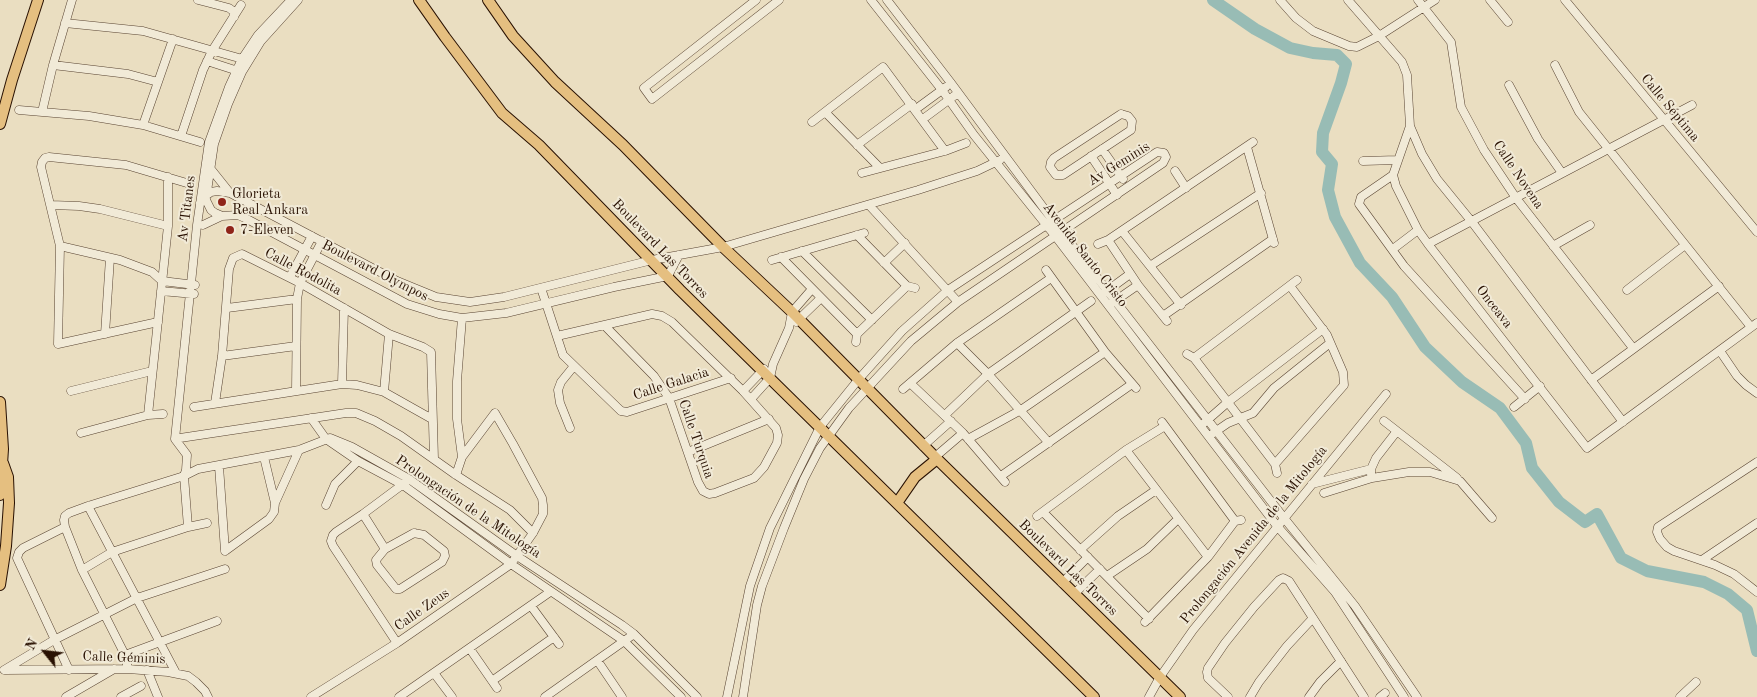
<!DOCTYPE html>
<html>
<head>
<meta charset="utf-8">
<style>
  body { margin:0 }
  #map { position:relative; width:1757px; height:697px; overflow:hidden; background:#eadec1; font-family:"Old Standard TT",serif }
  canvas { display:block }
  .north { position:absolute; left:20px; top:627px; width:50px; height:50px; -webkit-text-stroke:4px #f1ead7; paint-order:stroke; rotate:299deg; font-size:14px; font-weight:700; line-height:20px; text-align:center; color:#291102 }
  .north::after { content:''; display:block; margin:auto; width:18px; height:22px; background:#291102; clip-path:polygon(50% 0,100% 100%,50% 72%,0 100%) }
</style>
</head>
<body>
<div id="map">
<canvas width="1757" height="697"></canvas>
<div class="north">N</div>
</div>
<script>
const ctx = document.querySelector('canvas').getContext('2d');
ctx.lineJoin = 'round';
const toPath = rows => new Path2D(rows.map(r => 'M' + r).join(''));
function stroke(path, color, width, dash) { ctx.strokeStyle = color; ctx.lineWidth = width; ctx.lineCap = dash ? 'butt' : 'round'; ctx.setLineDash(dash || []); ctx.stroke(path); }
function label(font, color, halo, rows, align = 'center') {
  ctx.font = font + ' "Old Standard TT",serif'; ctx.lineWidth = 4; ctx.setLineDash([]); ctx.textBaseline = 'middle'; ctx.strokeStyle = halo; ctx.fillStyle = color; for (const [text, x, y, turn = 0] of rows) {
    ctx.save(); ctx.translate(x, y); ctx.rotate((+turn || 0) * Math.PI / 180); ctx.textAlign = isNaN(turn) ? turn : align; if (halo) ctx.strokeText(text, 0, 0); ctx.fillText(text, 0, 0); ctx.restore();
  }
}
const river = toPath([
  [1213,0,1255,29,1290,48,1313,53,1337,55,1346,64,1341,83,1323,133,1322,152,1332,164,1328,190,1335,217,1360,263,1392,297,1425,347,1462,382,1500,408,1526,443,1532,468,1559,502,1585,522,1597,514,1621,558,1647,571,1704,582,1728,594,1747,610,1757,651]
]);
const minor = toPath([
  [198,0,229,8,233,11,234,17],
  [756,0,644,88,652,99,779,0],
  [871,0,942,90,974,135,1056,237,1277,526,1335,592,1404,697],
  [887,0,951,83,1054,222,1284,518,1355,606,1417,697],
  [1280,0,1296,18,1313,31,1349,46,1357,47,1379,36,1435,0],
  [1348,0,1402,62,1407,75,1410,126,1393,175],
  [1418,0,1451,42,1461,107,1484,150,1516,198,1633,348],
  [1490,0,1508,22],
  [1565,0,1757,232],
  [65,23,143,31,246,60],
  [173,39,143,125,200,142],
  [207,61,241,72],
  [53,65,128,74,158,82],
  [1555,65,1579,112,1751,327],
  [1509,85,1538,139,1562,173],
  [916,109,946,87],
  [19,110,89,116,143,125],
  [42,112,53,65,72,0],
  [825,112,880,168],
  [1121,114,1128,116,1132,121,1131,130,1063,175,1056,175,1050,167,1051,162,1054,158,1121,114],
  [923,119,958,93],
  [812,122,883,67,945,151],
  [1410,126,1422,154,1437,179,1472,222,1623,422],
  [181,136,203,70,212,51,241,5],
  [857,145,912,104],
  [1247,147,1274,243],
  [1102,149,1123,179],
  [1091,156,1117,195],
  [1363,161,1397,160],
  [210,168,230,193],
  [1175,171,1186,188],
  [862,173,945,151,966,143],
  [1393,175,1396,186,1418,230,1428,244,1587,448,1757,323],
  [1393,175,1361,197,1359,204,1404,266,1525,399],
  [203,194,211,210,215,213,222,216],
  [206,198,214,144,228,104,242,72,261,41,298,0],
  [200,203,204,197,211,192,217,191,230,193,397,281,436,297,470,302,504,297,652,260,723,247,918,190,977,171,1000,160],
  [51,205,79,206,100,209,168,226],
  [869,205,958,302],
  [203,225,222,216,238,215,247,219,407,304,439,314,462,318,506,313,614,287,668,276,679,255],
  [1122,231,1181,305],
  [857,235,907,286,915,288],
  [1108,240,1138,285,1167,321],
  [1098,244,1108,240,1253,142],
  [1428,244,1692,105],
  [60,246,120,260,152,272,162,281,195,285],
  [1553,246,1590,225],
  [1393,249,1418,230],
  [802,251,872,320],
  [781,257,857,334,856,342],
  [772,260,864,233],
  [884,263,905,243],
  [1150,266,1261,193],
  [1046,270,1105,352,1136,388],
  [290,277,312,236],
  [541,288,563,355,621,411,627,412,731,378],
  [1627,290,1685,245],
  [161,291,194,294],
  [1104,293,1130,274],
  [1112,303,1138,285],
  [227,308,297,299],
  [1163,316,1273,239],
  [158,322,58,344,60,246,41,167,42,162,45,158,49,157,126,165,190,184],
  [796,322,821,298],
  [105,334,110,258],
  [857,334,907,286],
  [557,336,652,314,662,316,672,322,743,391,776,428,778,435,777,443,764,467,754,478,715,493,709,494,703,491,698,482,669,398,654,376,605,326],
  [957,343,988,374,1049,443],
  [1720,351,1737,376,1746,385,1757,393],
  [1187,354,1194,358,1275,464,1277,473],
  [222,356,296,346],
  [1194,358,1297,280],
  [1591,380,1719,286],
  [910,383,963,433,1005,482],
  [342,384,344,308],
  [903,389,957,343,1051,278],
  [71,391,152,371],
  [296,391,297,299,300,283,322,241],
  [743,391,764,369],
  [384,392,389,334],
  [751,399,770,378,773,364,789,328,792,312,812,289],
  [215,403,222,356,229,269,233,258,242,254,300,283,389,334,423,347,431,352,434,459],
  [194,407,342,384,357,385,384,392,432,419],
  [1514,407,1540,386],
  [148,415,168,226,168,177],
  [945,415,988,374,1091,301],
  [311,418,326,439,358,461,403,485,511,564,624,641,681,697],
  [1384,421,1457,478],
  [1162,422,1235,521],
  [1204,423,1228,402,1323,329],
  [570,428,560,403,558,390,561,382,574,366],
  [81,433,148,415,163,414],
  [1212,434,1228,423,1253,413,1274,388,1330,343],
  [180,438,346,413,356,413,375,421,401,436,456,475,510,510,533,533],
  [968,439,1021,410,1105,352],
  [923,446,951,421],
  [1126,450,1208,557],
  [688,452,769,419],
  [462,457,457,419,457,381,462,318],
  [935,457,963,433],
  [1757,462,1658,527,1657,532,1660,539,1667,547,1674,551,1715,565,1734,574,1757,592],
  [1275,464,1344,385,1343,372,1327,335,1290,286],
  [219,466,225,551],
  [1371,474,1371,469,1376,458,1397,431],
  [1001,476,1132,384],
  [1312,484,1371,469],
  [1324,493,1372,478,1409,472,1430,472,1460,481,1492,518],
  [275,503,299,450],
  [326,505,335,484,358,461],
  [88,506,176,673],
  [1043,512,1149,619],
  [363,514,385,549],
  [1037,516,1126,450,1165,426],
  [65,527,23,548,19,552,17,558,69,670],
  [188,527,184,476,186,470,187,455,175,439,197,225,209,142,229,87,242,59,258,35,291,0],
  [414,533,424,535,444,551,445,556,442,562,400,589,396,589,377,565,376,560,385,549,414,533],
  [1080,550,1118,516,1156,490],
  [225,551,269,519,274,512,275,503,264,457],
  [1702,560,1757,523],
  [82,570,112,552,188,527,207,523],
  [1107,576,1147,549,1178,519],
  [1062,583,1088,557],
  [1074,594,1100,569],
  [531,606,559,644],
  [1145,622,1208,557,1235,521,1241,520],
  [397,643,333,546,331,541,333,535,336,532,363,514,406,482],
  [470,649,497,688],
  [125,655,217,621],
  [597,660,622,697],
  [128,669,125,655,82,570,65,527,64,520,65,516,69,513,88,506,184,476,198,469,299,450,330,438,352,447,409,479,517,556,622,625,634,634,697,697],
  [4,670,54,640,137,598,225,569],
  [5,670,128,669,168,672,188,676,196,682,205,691,208,697],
  [147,670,158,697],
  [434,673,452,697],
  [492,681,554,637],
  [66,697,114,669],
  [121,697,141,686],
  [311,697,397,643,511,564,533,533,543,514,543,505,542,498,513,444,495,413,462,457,456,475],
  [399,697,550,592],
  [545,697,634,634],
  [727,697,750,586,770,528,820,427,858,380,902,331,948,290,1157,152,1164,153,1166,157,1163,163,958,302,911,341,849,408,820,448,804,479,784,528,762,586,757,605,743,697],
  [1149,697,1160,677,1193,630,1386,394],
  [1228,697,1208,678,1207,672,1208,668,1225,643,1254,607,1279,580,1283,578,1289,581,1364,697],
  [1250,697,1259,682,1287,646,1313,618],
  [1309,697,1320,682,1341,661],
  [1380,697,1385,693],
  [1680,697,1696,682]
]);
const major = toPath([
  [419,0,445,37,502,113,539,145,680,290,1094,697],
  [488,0,513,36,555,82,623,145,723,247,792,312,937,459,1180,697],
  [0,124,12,80,38,0],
  [0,402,3,449,0,495],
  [897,503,915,477,937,459],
  [0,585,6,546,9,503,8,477,3,463]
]);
const markers = [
  [222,202,5,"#8f2418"],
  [230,230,5,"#8f2418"]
];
const streetNames = [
  ["Calle Séptima",1670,108,50],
  ["Av Geminis",1119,164,-32],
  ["Calle Novena",1518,175,56],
  ["Av Titanes",187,209,-83],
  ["Boulevard Las Torres",660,249,46],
  ["Avenida Santo Cristo",1085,255,52],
  ["Boulevard Olympos",375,271,27],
  ["Calle Rodolita",303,272,28],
  ["Onceava",1494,307,52],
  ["Calle Galacia",671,384,-18],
  ["Calle Turquia",696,439,71],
  ["Prolongación de la Mitología",468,507,34],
  ["Prolongación Avenida de la Mitología",1254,535,-51],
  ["Boulevard Las Torres",1068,568,44],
  ["Calle Zeus",422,610,-35],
  ["Calle Géminis",124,658,2]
];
const poiNames = [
  ["Glorieta",232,194],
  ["Real Ankara",232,210],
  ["7-Eleven",240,230]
];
stroke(river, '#98bcb5', 12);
stroke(minor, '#594432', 9);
stroke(major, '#291102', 12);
stroke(minor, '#f1ead7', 8);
stroke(major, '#e5bf80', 10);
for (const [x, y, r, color] of markers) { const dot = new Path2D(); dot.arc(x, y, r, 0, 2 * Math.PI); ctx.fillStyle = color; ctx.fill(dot); stroke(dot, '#f1ead7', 2); }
label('14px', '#291102', '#f1ead7', streetNames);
label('14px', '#291102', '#f1ead7', poiNames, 'left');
</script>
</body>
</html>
